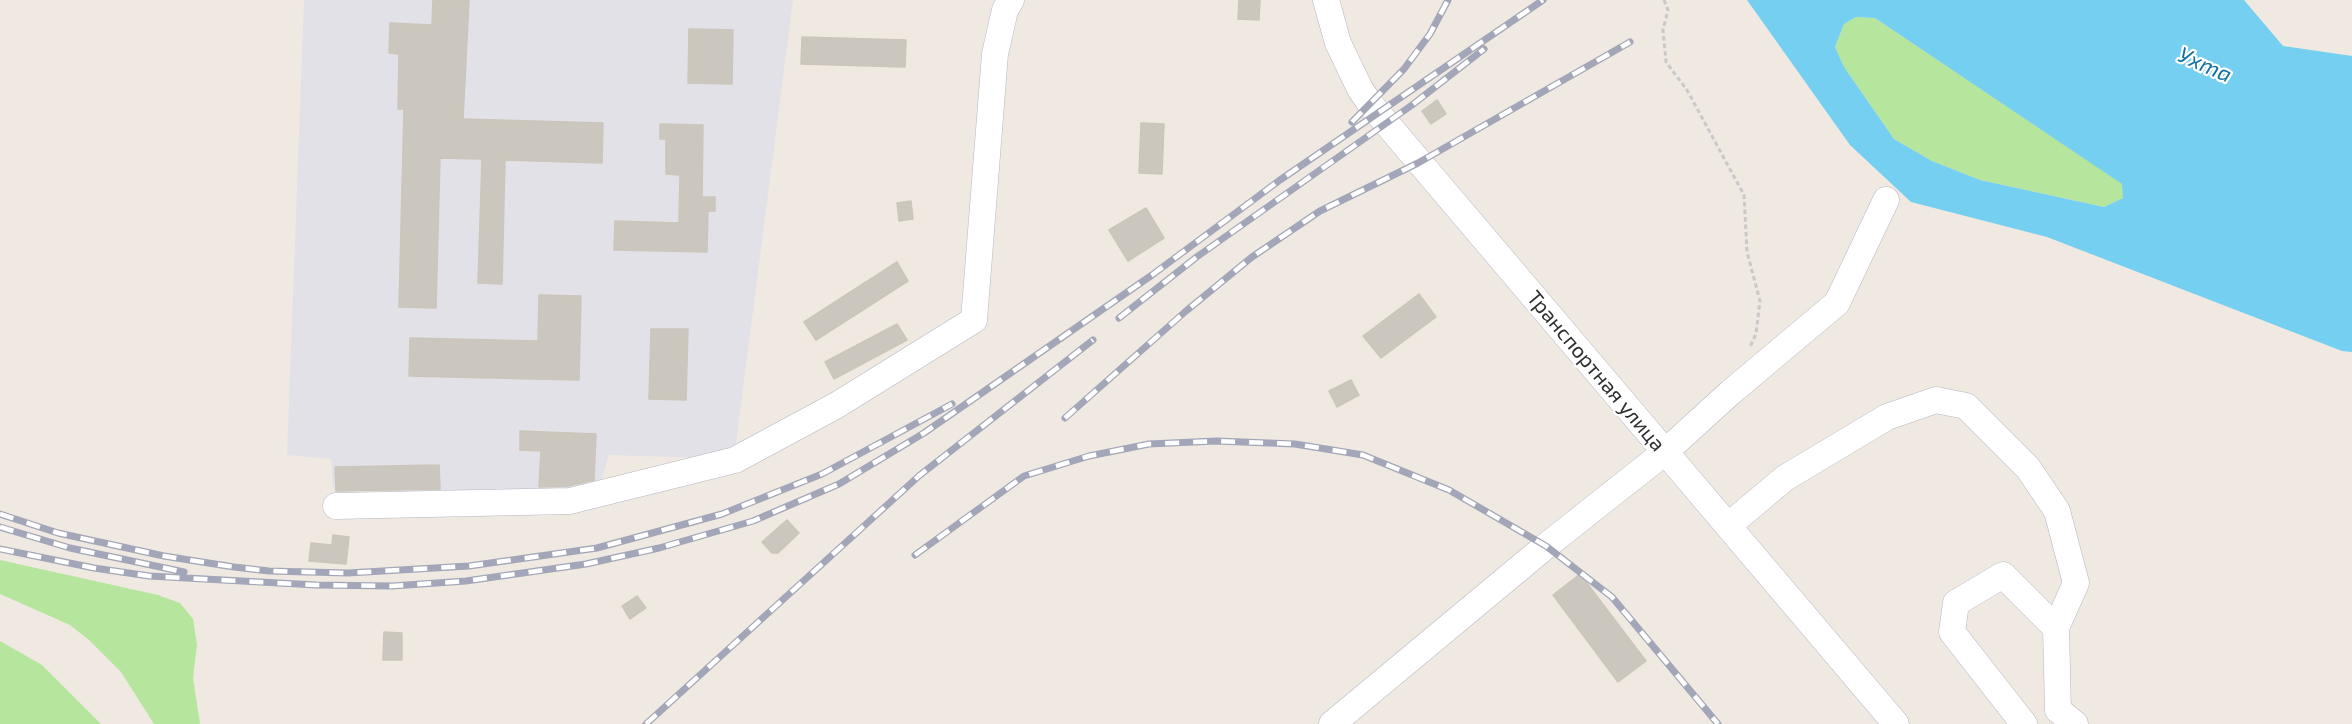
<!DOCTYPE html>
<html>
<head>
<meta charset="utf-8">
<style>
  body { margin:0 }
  canvas { display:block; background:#efe9e1 }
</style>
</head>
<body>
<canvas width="2352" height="724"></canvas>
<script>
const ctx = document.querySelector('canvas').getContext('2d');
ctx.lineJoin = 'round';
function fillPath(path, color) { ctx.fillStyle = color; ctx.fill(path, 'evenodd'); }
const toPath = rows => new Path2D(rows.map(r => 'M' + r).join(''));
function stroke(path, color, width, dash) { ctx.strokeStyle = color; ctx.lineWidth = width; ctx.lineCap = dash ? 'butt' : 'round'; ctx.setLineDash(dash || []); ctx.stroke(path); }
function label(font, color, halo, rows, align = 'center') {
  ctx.font = font + ' "Exo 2",sans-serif'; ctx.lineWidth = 4.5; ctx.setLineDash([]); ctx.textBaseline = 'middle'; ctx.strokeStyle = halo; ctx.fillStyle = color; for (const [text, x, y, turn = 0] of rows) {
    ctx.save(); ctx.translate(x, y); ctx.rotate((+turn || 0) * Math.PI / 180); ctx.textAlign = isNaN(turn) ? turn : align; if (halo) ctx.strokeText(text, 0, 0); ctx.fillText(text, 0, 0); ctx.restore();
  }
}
const industrial = toPath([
  [304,0,793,0,735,451,704,458,609,455,601,481,579,493,455,494,333,489,331,459,287,455]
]);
const green = toPath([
  [1856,17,1875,18,2123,184,2123,198,2104,207,1980,180,1932,161,1894,139,1844,67,1835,47,1844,24],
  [0,560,158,595,180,603,193,619,197,645,193,678,200,724,154,724,121,672,89,640,70,625,0,594],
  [0,641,42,665,101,724,0,724]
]);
const water = toPath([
  [1747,0,2244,0,2283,46,2352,56,2352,352,2342,351,2047,237,1911,202,1850,145],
  [1856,17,1875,18,2122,184,2123,198,2104,207,1980,180,1932,161,1894,139,1844,67,1835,47,1844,24]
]);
const building = toPath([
  [433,0,469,0,463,119,603,123,602,163,505,160,502,284,478,283,482,159,440,158,436,308,399,307,404,109,398,109,399,54,389,53,390,23,432,25,433,0],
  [1239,0,1260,0,1259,20,1238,19,1239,0],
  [689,29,733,30,732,84,688,83,689,29],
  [802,37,906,40,905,67,801,64,802,37],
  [1437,100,1446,114,1431,124,1422,111,1437,100],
  [1141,123,1164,124,1162,174,1139,173,1141,123],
  [660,124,703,125,702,197,715,197,715,211,708,211,707,252,614,250,615,221,679,223,680,175,666,174,666,139,660,139,660,124],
  [911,201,913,219,899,221,897,203,911,201],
  [1146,208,1164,238,1128,261,1109,230,1146,208],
  [897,262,908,281,816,340,804,322,897,262],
  [1419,294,1436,317,1381,358,1363,336,1419,294],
  [539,295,581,296,579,380,409,376,410,338,538,341,539,295],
  [897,324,907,340,834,379,825,362,897,324],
  [651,329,688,329,686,400,649,399,651,329],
  [1351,380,1359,395,1337,407,1329,391,1351,380],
  [520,431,596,434,594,480,568,486,539,487,541,451,520,450,520,431],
  [439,465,440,489,336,491,335,467,439,465],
  [787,520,799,533,778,553,772,553,762,542,787,520],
  [333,535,349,537,346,564,309,561,311,543,332,545,333,535],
  [1580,574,1646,661,1618,682,1553,595,1580,574],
  [637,596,646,608,630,619,622,606,637,596],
  [384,632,402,633,402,660,383,660,384,632]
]);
const path = toPath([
  [1664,0,1668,10,1663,30,1666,62,1687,90,1744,195,1747,252,1760,301,1756,334,1750,347]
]);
const minor = toPath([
  [1326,0,1338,43,1360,89,1371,105,1896,724],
  [336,506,570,501,735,460,837,405,974,320,995,54,1005,10,1011,0],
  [1729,525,1785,478,1887,417,1936,400,1966,406,2028,468,2057,511,2076,583,2056,628,2058,710,2075,724],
  [1332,724,1546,546,1665,452,1731,392,1837,303,1886,200],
  [2024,724,1952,632,1956,603,2003,575,2056,628]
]);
const rail = toPath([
  [1352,122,1404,69,1430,34,1448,0],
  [1119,318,1198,256,1412,105,1484,49],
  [1065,418,1186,311,1252,257,1320,211,1418,163,1630,42],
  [0,514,58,533,164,556,234,567,269,571,348,573,469,566,597,548,722,514,822,474,952,404],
  [0,527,70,548,184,572],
  [0,549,94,568,149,576,316,585,392,586,466,581,586,564,659,548,753,521,839,484,924,433,1152,275,1280,180,1543,0],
  [915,555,1024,476,1089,456,1149,444,1216,441,1295,444,1363,455,1449,490,1546,546,1612,597,1718,724],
  [646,724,920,475,1093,340]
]);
const streetNames = [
  ["Транспортная улица",1596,371,50]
];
const waterNames = [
  ["Ухта",2205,65,24]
];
fillPath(industrial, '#e3e1e8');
fillPath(green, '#b6e59e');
fillPath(water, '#75cff0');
fillPath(building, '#cbc7bf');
stroke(building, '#cbc5ba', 1.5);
stroke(minor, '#b4b7c1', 27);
stroke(path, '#c9c9c9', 3, [4.5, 3]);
stroke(minor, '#fff', 26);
stroke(rail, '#a3a6b8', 7);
stroke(rail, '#fff', 4.5, [14]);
label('21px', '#2e2e2e', '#fff', streetNames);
label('italic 22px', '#0d6fa3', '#fff', waterNames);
</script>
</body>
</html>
